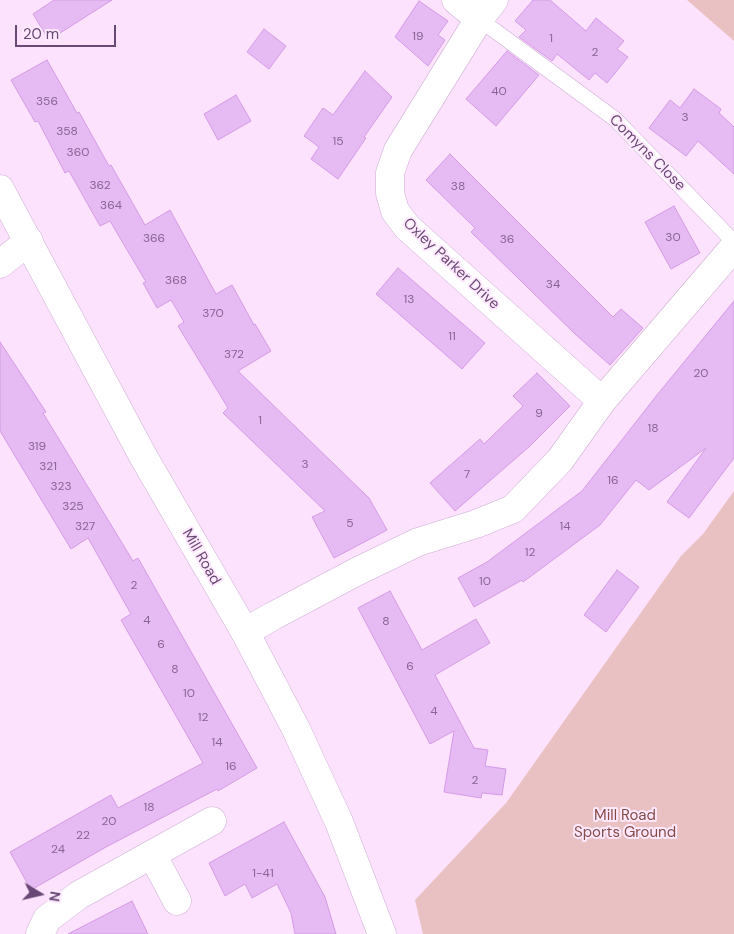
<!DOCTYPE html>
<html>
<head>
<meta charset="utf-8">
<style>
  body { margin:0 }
  #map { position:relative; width:734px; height:934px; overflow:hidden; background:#fce2fd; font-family:"DM Sans",sans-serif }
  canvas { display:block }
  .north { position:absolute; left:15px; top:869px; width:50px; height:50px; -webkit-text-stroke:4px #ffe9ff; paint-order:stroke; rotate:99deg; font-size:14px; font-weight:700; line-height:20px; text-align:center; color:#694875 }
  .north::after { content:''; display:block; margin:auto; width:18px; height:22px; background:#694875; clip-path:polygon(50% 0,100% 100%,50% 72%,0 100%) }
  .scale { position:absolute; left:15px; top:25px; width:101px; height:22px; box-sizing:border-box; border:2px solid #694875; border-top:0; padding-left:6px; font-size:15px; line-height:18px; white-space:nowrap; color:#694875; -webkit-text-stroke:4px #ffe9ff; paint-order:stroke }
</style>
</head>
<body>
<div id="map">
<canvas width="734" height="934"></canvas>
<div class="north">N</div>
<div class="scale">20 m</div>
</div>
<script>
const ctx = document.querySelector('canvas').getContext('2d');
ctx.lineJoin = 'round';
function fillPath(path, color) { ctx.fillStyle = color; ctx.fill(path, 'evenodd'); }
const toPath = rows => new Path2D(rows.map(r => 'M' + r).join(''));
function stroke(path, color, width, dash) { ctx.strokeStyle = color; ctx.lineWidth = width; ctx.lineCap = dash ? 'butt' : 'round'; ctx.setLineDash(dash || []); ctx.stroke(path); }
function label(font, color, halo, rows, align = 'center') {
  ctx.font = font + ' "DM Sans",sans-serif'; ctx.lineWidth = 4; ctx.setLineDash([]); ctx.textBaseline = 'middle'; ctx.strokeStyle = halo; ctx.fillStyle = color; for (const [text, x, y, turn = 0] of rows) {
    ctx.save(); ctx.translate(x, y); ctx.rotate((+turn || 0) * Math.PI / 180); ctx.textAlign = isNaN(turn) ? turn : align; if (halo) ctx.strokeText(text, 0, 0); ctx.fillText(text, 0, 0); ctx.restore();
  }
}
const green = toPath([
  [687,0,734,0,734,41],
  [734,491,734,934,423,934,415,900,506,803,681,556,703,534]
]);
const building = toPath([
  [54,0,112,0,49,40,33,14,54,0],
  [533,0,550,0,586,31,596,18,624,41,617,49,628,57,607,83,595,73,589,80,557,54,552,61,519,37,526,30,515,21,533,0],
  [419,1,448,21,438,35,445,40,428,66,395,37,419,1],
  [264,29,286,46,269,69,247,52,264,29],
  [507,51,539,75,496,126,466,99,507,51],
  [47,60,77,113,79,112,109,166,111,165,145,225,170,210,216,294,232,285,254,325,255,324,271,351,238,371,369,498,387,530,334,558,312,517,325,511,223,413,228,408,178,326,184,322,171,300,157,308,143,283,146,282,110,221,100,226,69,171,65,173,38,121,35,122,11,80,47,60],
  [365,71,392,97,364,137,366,138,338,179,311,159,319,147,304,136,323,108,333,115,365,71],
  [694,89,721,109,719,113,734,127,734,174,698,141,686,156,649,128,670,100,680,108,694,89],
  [236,95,251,121,218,140,204,114,236,95],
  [450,154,613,317,621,309,643,328,610,365,575,334,471,232,475,228,426,180,450,154],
  [674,206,700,253,671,269,645,222,674,206],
  [398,268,485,343,462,369,376,294,398,268],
  [734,301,734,458,689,518,667,502,706,448,649,490,636,480,600,525,523,582,522,580,474,607,458,578,487,562,582,491,657,395,734,301],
  [0,342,46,412,43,413,133,561,138,558,257,768,218,791,217,789,106,847,31,890,10,852,111,795,118,808,203,763,121,620,131,614,88,538,71,549,0,431,0,342],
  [537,373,570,406,530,446,455,511,430,483,480,439,484,444,523,406,513,396,537,373],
  [617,570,639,587,606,632,584,615,617,570],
  [390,591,422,650,476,619,490,643,435,675,474,748,488,750,485,766,506,769,502,795,482,793,481,798,444,792,454,731,430,744,358,608,390,591],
  [284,822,325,897,336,934,295,934,291,913,277,884,252,898,245,884,225,896,209,863,284,822],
  [132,901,148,934,68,934,132,901]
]);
const service = toPath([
  [479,19,615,119,734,242]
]);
const minor = toPath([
  [456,0,479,19],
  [0,264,29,241],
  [602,401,734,247],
  [245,632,273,616,356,572,418,542,476,524,513,509,560,460,602,401,407,227,395,211,390,193,390,173,398,150,479,19,494,0],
  [152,854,177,901],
  [40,934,47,919,79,895,212,821]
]);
const tertiary = toPath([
  [0,189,143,456,245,632,296,729,339,822,382,934]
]);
const numberNames = [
  ["19",418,37],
  ["1",551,39],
  ["2",595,53],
  ["40",499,92],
  ["356",47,102],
  ["3",685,118],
  ["358",67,132],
  ["15",338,142],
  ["360",78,153],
  ["362",100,186],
  ["38",458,187],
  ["364",111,206],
  ["30",673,238],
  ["366",154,239],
  ["36",507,240],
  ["368",176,281],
  ["34",553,285],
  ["13",409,300],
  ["370",213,314],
  ["11",452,337],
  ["372",234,355],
  ["20",701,374],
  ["9",539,414],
  ["1",260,421],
  ["18",653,429],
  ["319",37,447],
  ["3",305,465],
  ["321",48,467],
  ["7",467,475],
  ["16",613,481],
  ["323",61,487],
  ["325",73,507],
  ["5",350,524],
  ["327",85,527],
  ["14",565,527],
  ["12",530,553],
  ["10",485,582],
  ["2",134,586],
  ["4",147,621],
  ["8",386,622],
  ["6",161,645],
  ["6",410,667],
  ["8",175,670],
  ["10",189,694],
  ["4",434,712],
  ["12",203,718],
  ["14",217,743],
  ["16",231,767],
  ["2",475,781],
  ["18",149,808],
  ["20",109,822],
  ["22",83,836],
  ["24",58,850],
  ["1-41",263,874]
];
const streetNames = [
  ["Comyns Close",647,153,45],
  ["Oxley Parker Drive",451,264,43],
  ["Mill Road",201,557,60]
];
const parkNames = [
  ["Mill Road",625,816],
  ["Sports Ground",625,833]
];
fillPath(green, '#eac1c2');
fillPath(building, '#e6baf2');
stroke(building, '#d49ae5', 1);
stroke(service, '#cdaed3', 16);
stroke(minor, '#cdaed3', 29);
stroke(tertiary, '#cdaed3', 29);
stroke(service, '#fff', 15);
stroke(minor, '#fff', 28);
stroke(tertiary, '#fff', 28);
label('12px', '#886494', null, numberNames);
label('15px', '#694875', '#ffe9ff', streetNames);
label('15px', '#874b45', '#ffe9ff', parkNames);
</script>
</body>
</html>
